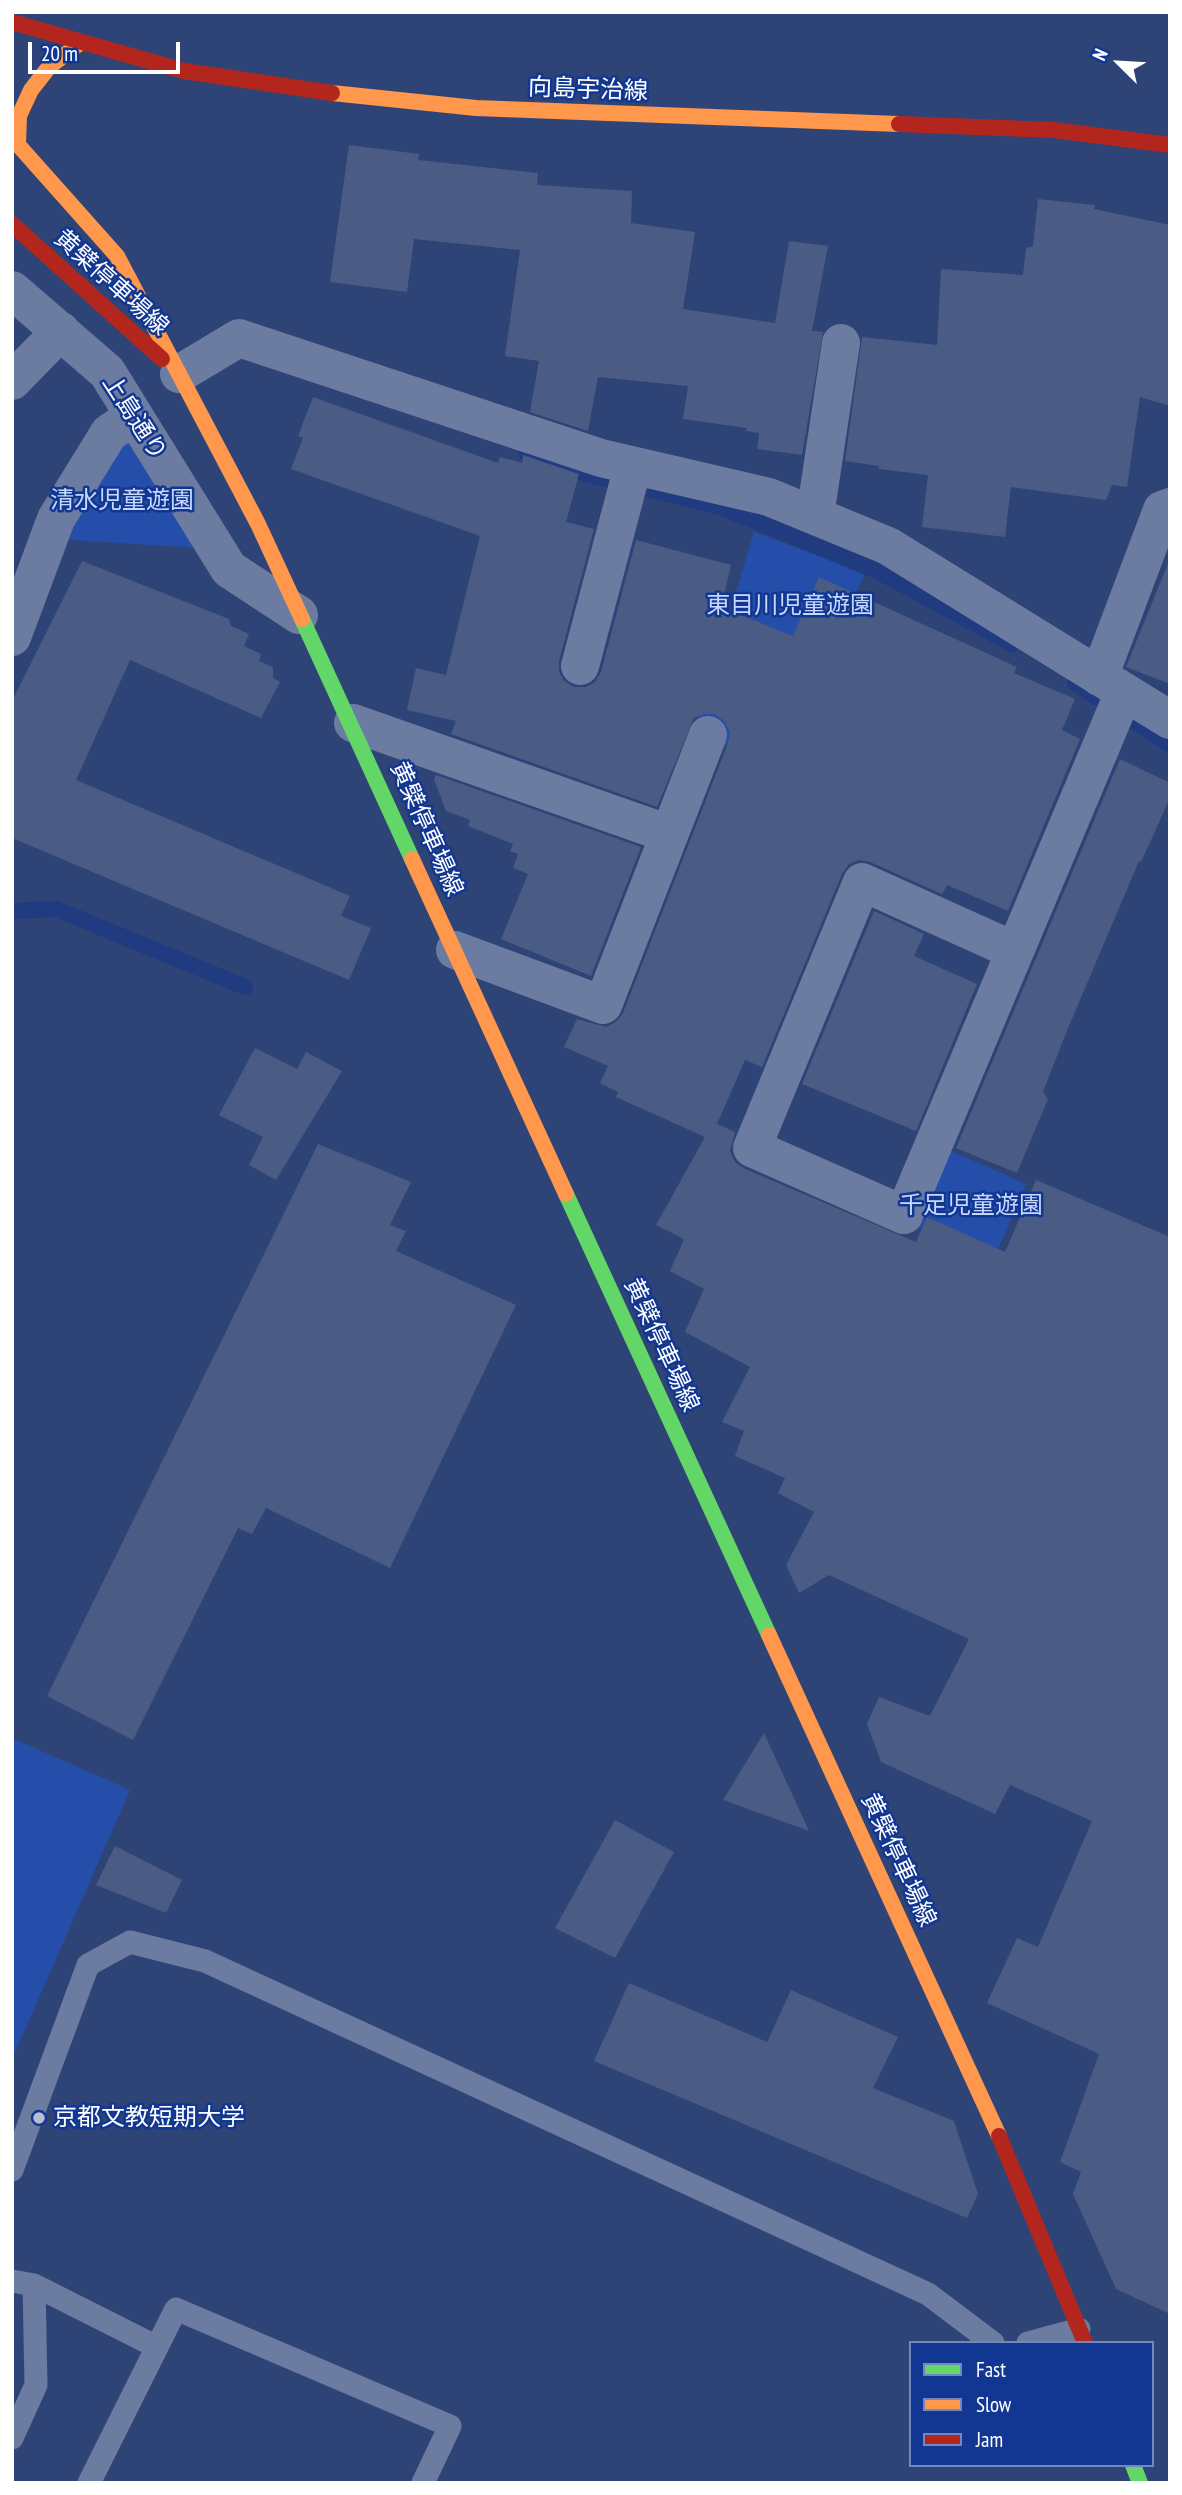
<!DOCTYPE html>
<html>
<head>
<meta charset="utf-8">
<style>
  body { margin:0 }
  #map { position:relative; width:1182px; height:2495px; overflow:hidden; background:#2f4476; font-family:"PT Sans Narrow",sans-serif }
  canvas { display:block }
  .frame { position:absolute; inset:0; border:14px solid #fff; pointer-events:none }
  .legend { position:absolute; left:909px; top:2341px; width:245px; height:126px; box-sizing:border-box; background:#123793; border:2px solid #7187be; margin:0; padding:9px 12px; list-style:none; font-size:21px; color:#fff }
  .legend li { display:flex; align-items:center; gap:14px; height:35px }
  .legend b { width:35px; border:2px solid #7187be }
  .north { position:absolute; left:1084px; top:28px; width:70px; height:70px; -webkit-text-stroke:5px #123793; paint-order:stroke; rotate:294deg; font-size:19px; font-weight:700; line-height:28px; text-align:center; color:#fff }
  .north::after { content:''; display:block; margin:auto; width:24px; height:32px; background:#fff; clip-path:polygon(50% 0,100% 100%,50% 72%,0 100%) }
  .scale { position:absolute; left:28px; top:42px; width:152px; height:32px; box-sizing:border-box; border:4px solid #fff; border-top:0; padding-left:9px; font-size:21px; line-height:24px; white-space:nowrap; color:#fff; -webkit-text-stroke:5px #123793; paint-order:stroke }
</style>
</head>
<body>
<div id="map">
<canvas width="1182" height="2495"></canvas>
<div class="frame"></div>
<ul class="legend">
<li><b style="height:9px;background:#63d668"></b>Fast</li>
<li><b style="height:9px;background:#ff974d"></b>Slow</li>
<li><b style="height:9px;background:#b3261e"></b>Jam</li>
</ul>
<div class="north">N</div>
<div class="scale">20 m</div>
</div>
<script>
const ctx = document.querySelector('canvas').getContext('2d');
ctx.lineJoin = 'round';
function fillPath(path, color) { ctx.fillStyle = color; ctx.fill(path, 'evenodd'); }
const toPath = rows => new Path2D(rows.map(r => 'M' + r).join(''));
function stroke(path, color, width, dash) { ctx.strokeStyle = color; ctx.lineWidth = width; ctx.lineCap = dash ? 'butt' : 'round'; ctx.setLineDash(dash || []); ctx.stroke(path); }
function label(font, color, halo, rows, align = 'center') {
  ctx.font = font + ' "PT Sans Narrow","Noto Sans JP",sans-serif'; ctx.lineWidth = 5; ctx.setLineDash([]); ctx.textBaseline = 'middle'; ctx.strokeStyle = halo; ctx.fillStyle = color; for (const [text, x, y, turn = 0] of rows) {
    ctx.save(); ctx.translate(x, y); ctx.rotate((+turn || 0) * Math.PI / 180); ctx.textAlign = isNaN(turn) ? turn : align; if (halo) ctx.strokeText(text, 0, 0); ctx.fillText(text, 0, 0); ctx.restore();
  }
}
const green = toPath([
  [129,434,199,548,56,539],
  [754,532,865,573,780,767,694,732],
  [951,1151,1026,1184,993,1261,916,1227],
  [12,1738,130,1790,12,2059]
]);
const stream = toPath([
  [526,453,586,474,720,507,877,571,1012,644],
  [1075,683,1170,745],
  [12,911,56,909,245,987]
]);
const building = toPath([
  [349,145,419,154,418,160,538,173,537,185,632,191,631,223,695,232,683,309,775,323,789,241,828,246,812,331,823,332,802,455,757,449,759,433,746,431,747,428,683,419,688,386,598,377,588,431,530,412,539,361,505,356,520,250,414,239,407,292,330,282],
  [1038,199,1095,205,1094,209,1170,225,1170,406,1140,397,1127,487,1112,485,1106,500,1011,487,1005,537,922,527,928,475,879,469,879,466,845,461,862,337,937,345,941,269,1023,275,1026,248,1033,246],
  [313,397,498,463,500,457,522,463,523,455,579,474,566,522,594,529,559,661,559,672,564,681,574,687,586,687,595,682,601,672,636,540,731,565,721,607,793,636,819,577,1017,667,1014,673,1075,699,1062,730,1080,739,1008,911,947,885,942,894,870,862,859,860,849,864,842,874,762,1067,745,1060,717,1124,735,1132,730,1151,735,1162,743,1168,916,1242,927,1217,1005,1252,1036,1180,1170,1237,1170,2314,1116,2289,1073,2194,1081,2172,1060,2162,1099,2054,987,2003,1017,1938,1038,1947,1092,1821,1010,1785,995,1814,881,1762,867,1724,879,1697,930,1716,969,1639,829,1575,799,1593,786,1565,814,1512,778,1493,785,1478,735,1456,744,1431,722,1422,750,1367,685,1332,704,1289,670,1271,684,1239,656,1225,705,1137,616,1097,618,1092,600,1083,608,1066,564,1047,577,1019,606,1027,616,1022,623,1013,728,743,730,732,725,722,715,714,704,714,694,718,657,807,451,734,456,721,407,710,416,668,446,675,480,536,291,469,303,438,298,436],
  [82,561,229,619,231,626,249,634,244,646,261,654,259,661,273,667,273,678,280,682,261,718,130,660,76,780,350,896,341,916,371,928,349,980,12,838,12,701],
  [1169,561,1170,561,1170,684,1126,667],
  [1120,759,1170,783,1170,798,1141,862,1139,861,1066,1033,1043,1092,1048,1099,1017,1173,956,1148],
  [436,775,641,847,591,976,501,939,528,874,513,868,518,854,510,851,513,844,468,826,470,820,446,811,434,779],
  [874,911,924,934,914,956,977,984,916,1131,802,1084],
  [255,1048,297,1069,306,1052,342,1071,276,1180,249,1165,263,1137,219,1115],
  [318,1144,411,1182,390,1225,406,1231,396,1251,516,1305,390,1568,266,1508,252,1534,238,1528,133,1740,47,1696],
  [764,1733,809,1831,723,1800],
  [615,1820,674,1852,615,1958,555,1928],
  [115,1846,182,1880,166,1913,96,1885],
  [629,1983,767,2042,791,1990,898,2037,873,2088,954,2121,978,2194,967,2218,594,2061]
]);
const lane = toPath([
  [12,2170,88,1965,130,1942,205,1961,928,2294,993,2343],
  [12,2281,34,2285,36,2385,12,2438],
  [34,2285,157,2347,89,2483],
  [1028,2343,1079,2329],
  [157,2347,176,2309,450,2426,423,2483]
]);
const street = toPath([
  [12,290,107,372,229,569,299,615],
  [179,374,239,338,601,458,769,497,888,546,1170,720],
  [12,381,61,331],
  [815,516,841,343],
  [12,637,56,519,109,433,134,416],
  [580,666,633,466],
  [1099,677,1162,510,1170,507],
  [353,723,669,834],
  [455,950,603,1005,708,735],
  [1015,951,862,882,752,1148,904,1215,1124,692]
]);
const fast = toPath([
  [302,619,412,859],
  [566,1194,769,1635],
  [1133,2465,1140,2483]
]);
const slow = toPath([
  [332,93,476,108,899,124],
  [12,138,117,256,258,524,302,619],
  [18,145,19,116,31,90,49,67,80,43],
  [412,859,566,1194],
  [769,1635,999,2136]
]);
const jam = toPath([
  [12,22,184,71,332,93],
  [899,124,1054,130,1170,145],
  [12,224,162,359],
  [999,2136,1085,2343]
]);
const markers = [
  [39,2118,7,"#b6becf"]
];
const streetNames = [
  ["向島宇治線",588,90,2],
  ["黄檗停車場線",111,283,42],
  ["上島通り",134,418,57],
  ["黄檗停車場線",426,829,66],
  ["黄檗停車場線",661,1345,65],
  ["黄檗停車場線",898,1860,65]
];
const parkNames = [
  ["清水児童遊園",122,501],
  ["東目川児童遊園",790,606],
  ["千足児童遊園",971,1206]
];
const poiNames = [
  ["京都文教短期大学",53,2118]
];
fillPath(green, '#254eaa');
stroke(stream, '#203b7f', 16);
fillPath(building, '#4a5c84');
stroke(lane, '#6c7ca1', 23);
stroke(street, '#6c7ca1', 38);
stroke(fast, '#63d668', 16);
stroke(slow, '#ff974d', 16);
stroke(jam, '#b3261e', 16);
for (const [x, y, r, color] of markers) { const dot = new Path2D(); dot.arc(x, y, r, 0, 2 * Math.PI); ctx.fillStyle = color; ctx.fill(dot); stroke(dot, '#123793', 2.5); }
label('24px', '#fff', '#123793', streetNames);
label('24px', '#c7d7fd', '#123793', parkNames);
label('24px', '#fff', '#123793', poiNames, 'left');
</script>
</body>
</html>
